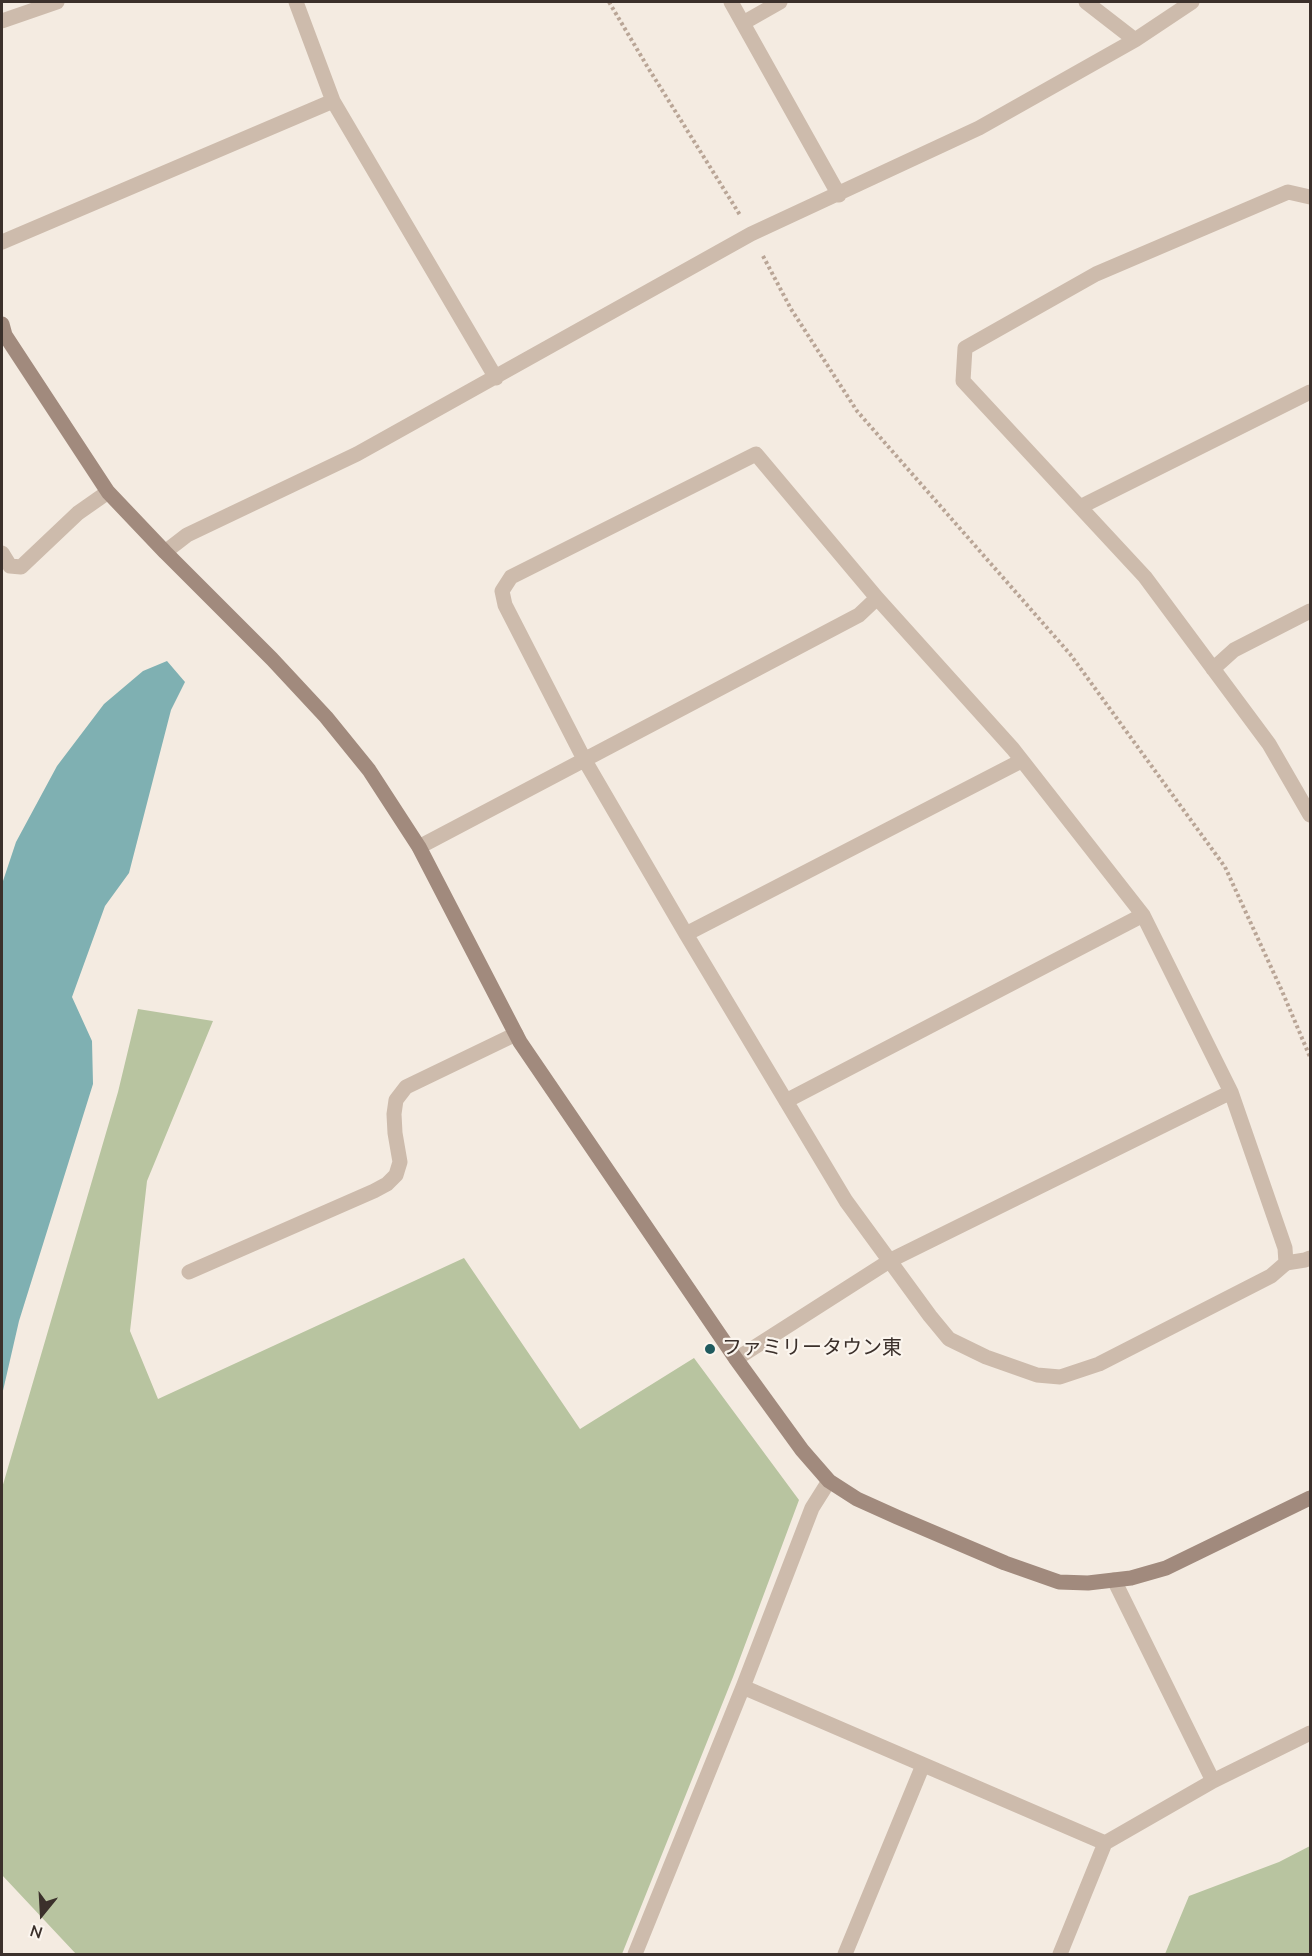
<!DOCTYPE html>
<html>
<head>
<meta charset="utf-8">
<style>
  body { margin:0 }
  #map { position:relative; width:1312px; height:1956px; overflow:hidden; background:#f4ebe1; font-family:"Nunito Sans",sans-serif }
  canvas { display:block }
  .frame { position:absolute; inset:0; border:3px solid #3b302b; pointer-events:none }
  .north { position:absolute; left:12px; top:1884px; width:60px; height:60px; -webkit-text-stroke:4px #fbf5ee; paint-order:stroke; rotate:198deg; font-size:16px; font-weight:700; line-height:24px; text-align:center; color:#3b302b }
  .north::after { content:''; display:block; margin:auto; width:21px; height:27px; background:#3b302b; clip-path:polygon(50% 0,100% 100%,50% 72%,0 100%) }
</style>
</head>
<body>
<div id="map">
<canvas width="1312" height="1956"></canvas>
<div class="frame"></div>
<div class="north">N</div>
</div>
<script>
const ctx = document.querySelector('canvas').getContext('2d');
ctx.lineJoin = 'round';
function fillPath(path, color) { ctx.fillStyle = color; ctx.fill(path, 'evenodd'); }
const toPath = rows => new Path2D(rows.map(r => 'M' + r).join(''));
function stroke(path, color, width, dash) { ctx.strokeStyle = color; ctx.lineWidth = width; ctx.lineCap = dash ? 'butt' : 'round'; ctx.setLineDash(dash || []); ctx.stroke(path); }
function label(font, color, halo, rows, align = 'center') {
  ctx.font = font + ' "Nunito Sans","Noto Sans JP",sans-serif'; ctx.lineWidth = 4.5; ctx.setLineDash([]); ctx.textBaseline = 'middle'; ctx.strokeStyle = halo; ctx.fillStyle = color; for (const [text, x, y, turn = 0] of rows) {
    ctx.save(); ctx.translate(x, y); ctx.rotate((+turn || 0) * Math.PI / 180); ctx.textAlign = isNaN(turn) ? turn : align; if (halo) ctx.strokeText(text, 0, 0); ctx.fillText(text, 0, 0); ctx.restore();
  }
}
const green = toPath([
  [138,1009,213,1021,147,1181,130,1331,158,1399,464,1258,580,1429,694,1358,799,1500,733,1677,622,1954,76,1954,2,1875,2,1488,118,1092],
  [1310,1846,1310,1954,1165,1954,1189,1896,1279,1862]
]);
const water = toPath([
  [167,661,185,682,171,710,129,873,105,906,72,997,92,1041,93,1084,19,1321,2,1395,2,884,16,842,57,766,104,704,143,671]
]);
const path = toPath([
  [609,2,647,66,740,215],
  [763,256,791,309,857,411,1070,654,1225,867,1282,991,1310,1057]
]);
const lane = toPath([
  [1286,1263,1305,1260,1310,1258]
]);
const street = toPath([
  [296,2,333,101,496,378],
  [731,2,839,195],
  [1086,2,1135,40],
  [2,21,57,2],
  [743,23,780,2],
  [1310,197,1288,192,1096,274,965,348,963,381,1145,577,1269,744,1310,815],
  [2,242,333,101],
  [756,454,877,598,1013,749,1143,915,1231,1092,1285,1248,1286,1263,1271,1276,1099,1364,1060,1377,1037,1375,986,1357,949,1339,930,1316,846,1201,686,934,584,759,505,605,502,591,511,577,756,454],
  [1080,507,1310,392],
  [165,552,187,535,357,454,751,234,979,128,1135,40,1192,2],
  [2,553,10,566,21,567,78,513,108,492],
  [1213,669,1234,650,1310,611],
  [419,847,859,615,877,598],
  [686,934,1021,761],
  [786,1101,1143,915],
  [189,1272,374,1191,387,1184,396,1175,400,1162,395,1133,394,1114,396,1100,406,1087,516,1034],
  [736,1359,891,1260,1231,1092],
  [1114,1580,1213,1781],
  [743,1687,1105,1843],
  [635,1954,743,1687,812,1508,829,1481],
  [845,1954,923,1765],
  [1060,1954,1105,1843,1213,1781,1310,1733]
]);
const secondary = toPath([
  [2,324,5,335,108,492,165,552,272,659,326,717,369,770,419,847,520,1042,736,1359,802,1450,829,1481,857,1499,897,1517,1005,1563,1059,1582,1088,1583,1131,1578,1166,1568,1310,1498]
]);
const markers = [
  [710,1349,6,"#1f5a5e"]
];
const poiNames = [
  ["ファミリータウン東",722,1349]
];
fillPath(green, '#b8c4a0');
fillPath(water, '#7fb0b2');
stroke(path, '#b9a596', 4, [3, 3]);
stroke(lane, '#cdbbac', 15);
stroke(street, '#cdbbac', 15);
stroke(secondary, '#a18a7d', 15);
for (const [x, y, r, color] of markers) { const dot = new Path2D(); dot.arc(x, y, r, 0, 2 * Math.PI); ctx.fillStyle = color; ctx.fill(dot); stroke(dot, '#fbf5ee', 2); }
label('20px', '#3b302b', '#fbf5ee', poiNames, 'left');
</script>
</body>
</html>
